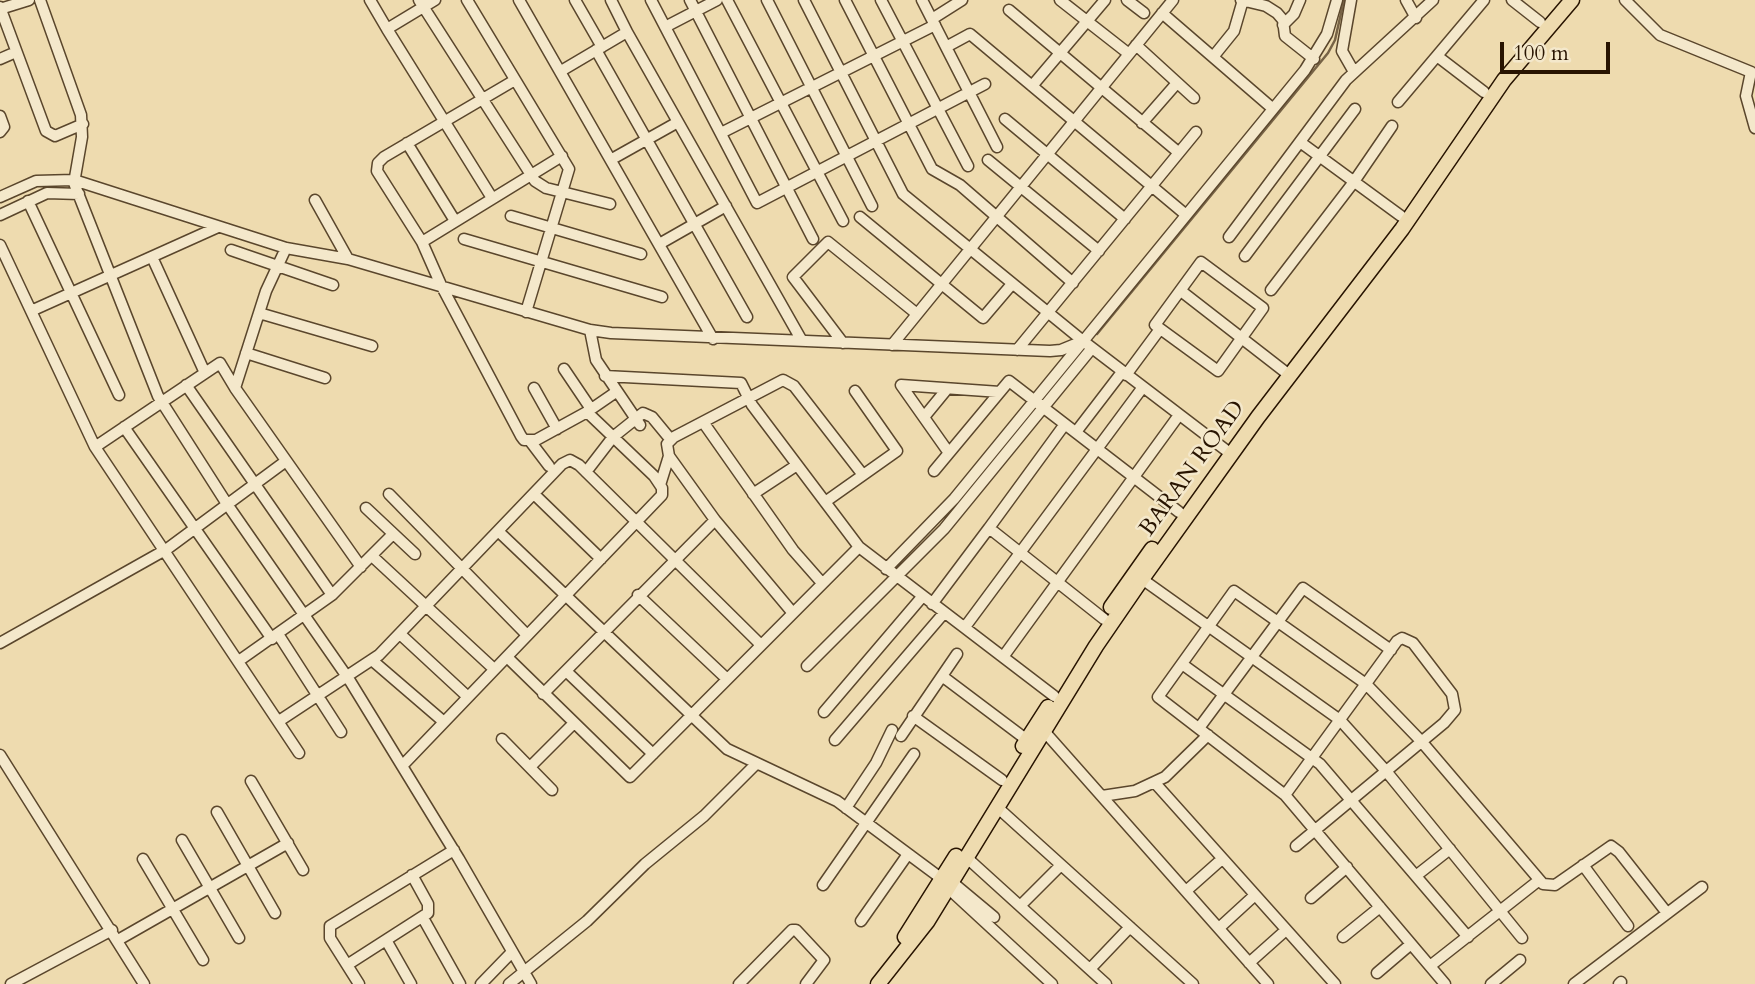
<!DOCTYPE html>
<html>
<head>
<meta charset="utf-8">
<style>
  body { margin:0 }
  #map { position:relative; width:1755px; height:984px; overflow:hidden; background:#eedbaf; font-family:Cardo,serif }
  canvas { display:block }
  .scale { position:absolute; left:1500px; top:42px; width:110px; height:32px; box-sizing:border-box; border:4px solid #281401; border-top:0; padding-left:9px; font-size:21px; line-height:24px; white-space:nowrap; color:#281401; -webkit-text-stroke:5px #f4e8cb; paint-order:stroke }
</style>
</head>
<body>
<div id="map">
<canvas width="1755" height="984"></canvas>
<div class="scale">100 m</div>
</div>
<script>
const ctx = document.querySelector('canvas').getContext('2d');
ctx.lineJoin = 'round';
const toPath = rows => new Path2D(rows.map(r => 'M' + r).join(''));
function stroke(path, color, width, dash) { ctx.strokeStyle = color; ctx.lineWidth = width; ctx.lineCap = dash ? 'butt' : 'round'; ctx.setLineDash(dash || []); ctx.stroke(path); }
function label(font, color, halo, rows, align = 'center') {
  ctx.font = font + ' Cardo,serif'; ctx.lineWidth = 5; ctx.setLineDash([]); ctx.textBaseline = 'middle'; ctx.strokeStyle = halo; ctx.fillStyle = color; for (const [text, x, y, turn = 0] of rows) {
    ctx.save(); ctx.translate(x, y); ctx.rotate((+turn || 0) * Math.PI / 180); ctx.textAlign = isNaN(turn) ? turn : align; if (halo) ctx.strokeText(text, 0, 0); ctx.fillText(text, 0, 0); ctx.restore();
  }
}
const stream = toPath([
  [1097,334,1328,53,1335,40,1344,0]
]);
const minor = toPath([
  [40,0,81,115,82,137,74,183,158,396,227,504,350,681,459,859,531,984],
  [370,0,387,29,435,0],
  [419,0,535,181,546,188,610,204],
  [467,0,569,169,526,312],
  [519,0,713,339],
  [575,0,602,47],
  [611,0,627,32],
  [651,0,757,203,985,84],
  [690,0,813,239],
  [727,0,843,221],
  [767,0,872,206],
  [804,0,903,194,1083,341],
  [845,0,932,169,960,185,1073,283],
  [881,0,968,166],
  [922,0,997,147],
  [1060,0,1129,54],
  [1127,0,1144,13],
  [1241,0,1266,6,1277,13,1283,20,1285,36,1314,59],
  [1351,0,1342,51,1354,72],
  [1406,0,1416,18],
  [1512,0,1540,22],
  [1625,0,1660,35,1751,72,1746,96,1755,128],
  [0,7,46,131,55,136,83,124],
  [0,9,29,0],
  [1009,10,1178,152],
  [1162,13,1272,108],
  [932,19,962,0],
  [1283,25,1294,14,1300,0],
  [665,27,717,0],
  [387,29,492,198],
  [1136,45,1194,98],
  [946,47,970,34,1185,214],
  [596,50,747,317],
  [1437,56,1484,92],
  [1213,57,1234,31,1243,0],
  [0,59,16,52],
  [561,71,627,32,802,341],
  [1032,86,1105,0],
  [1398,102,1484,0],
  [0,116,4,127,0,132],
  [1005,119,1125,219],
  [1142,123,1177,83],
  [721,133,935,25],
  [1300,142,1401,216],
  [407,143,455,221],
  [612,159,678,122],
  [988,160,1099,251],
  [0,197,36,181,74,180,286,248,348,259,590,330,611,333,1050,351,1061,350,1083,341,1231,454],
  [315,200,348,259],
  [28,201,119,395],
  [0,215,47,193,79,194],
  [511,216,641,254],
  [860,217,983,318,1012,284],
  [1229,237,1346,80,1433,0],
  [464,239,662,297],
  [422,242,562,156],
  [661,243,726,206],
  [0,245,95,447,220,363,235,388],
  [286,248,266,291,235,388,361,567],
  [231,250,333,285],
  [1245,256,1355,109],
  [152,257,205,373],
  [1201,262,1263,308,1218,371,1155,325,1201,262],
  [1271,290,1353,183,1392,126],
  [1181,291,1284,371],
  [31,311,218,227],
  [259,313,372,346],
  [590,330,596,360,640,425],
  [843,343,793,277,828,242,917,314],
  [892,345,1173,0],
  [1017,350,1196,132],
  [246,353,325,378],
  [564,369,591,409],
  [1126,375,1160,329],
  [605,376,741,383,752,405,859,547,1054,696],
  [186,385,332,595],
  [534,388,557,429],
  [587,412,616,392],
  [924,417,947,389],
  [703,422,793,550,822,583],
  [124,427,272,639],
  [1076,432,1122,372],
  [530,441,549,466],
  [95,447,299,753],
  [949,453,901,385,1000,392],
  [934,471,1009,381,1179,512],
  [586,472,613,437,643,413,652,417,671,440],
  [660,485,669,456],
  [389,494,527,635],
  [534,494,601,559],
  [753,494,797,465],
  [825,502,897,451,855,391],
  [366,508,415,554],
  [989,528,1065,424],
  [498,531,727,749,837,801,942,879],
  [372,556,494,669],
  [886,569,954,499,1305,70,1327,34,1337,0],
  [1142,579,1340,720,1386,771,1522,938],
  [638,595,727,679],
  [932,604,989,528,1104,619],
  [792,612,715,520,669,456,667,444,674,437,783,380,794,386,863,475],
  [965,627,1143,387],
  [278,634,341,732],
  [400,634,468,697],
  [0,643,167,549,286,461],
  [507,657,630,777,859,547],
  [1003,657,1179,415],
  [240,660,332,595,393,534],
  [373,661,444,722],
  [1182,664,1320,764,1468,937],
  [807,666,944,529,1092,348],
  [566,671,653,754],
  [942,676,1027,740],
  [543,694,715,520],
  [824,712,922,597],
  [913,716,1002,780],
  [279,721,379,655,562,464,570,460,579,465,761,645],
  [1199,728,1303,588,1391,650],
  [1044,731,1268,984],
  [901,736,957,654],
  [502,739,552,790],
  [835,740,944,613],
  [0,755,144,984],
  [402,766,662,495,662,488,654,476,587,412,536,440,524,440,521,436,441,285,422,242,377,171,378,163,384,157,515,80],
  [530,767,573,724],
  [251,781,303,870],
  [1155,783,1335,984],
  [1285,795,1397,641,1402,638,1413,643,1452,694,1455,710,1444,723,1296,846],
  [1102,796,1135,791,1165,777,1208,735],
  [997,807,1193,984],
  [846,808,876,763,892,730],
  [217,812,275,913],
  [182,840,239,938],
  [966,857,1106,984],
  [143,859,203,960],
  [1583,865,1628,926],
  [1417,875,1450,849],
  [952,882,994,917],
  [823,885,914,754],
  [948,888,1052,984],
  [1186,891,1222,859],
  [1311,898,1347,867],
  [1020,906,1061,865],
  [423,918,460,984],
  [861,921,908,854],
  [1219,928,1255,895],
  [1343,937,1380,907],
  [118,940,288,843],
  [386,940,411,984],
  [1249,963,1286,930],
  [347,965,428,913,428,904,412,875],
  [1430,966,1538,881],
  [1090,969,1130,927],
  [1377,973,1411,944],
  [11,984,112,930],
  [359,984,330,938,330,926,454,850],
  [481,984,512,952],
  [509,984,587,921,645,864,704,816,756,764],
  [739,984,792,930,796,930,824,960,806,984],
  [1445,984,1285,795,1158,697,1234,591,1366,684,1421,741,1543,884,1555,885,1611,846,1619,852,1667,913],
  [1491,984,1520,960],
  [1574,984,1702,887],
  [1619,984,1621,982]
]);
const major = toPath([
  [1111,607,1152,549],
  [1023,746,1048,707],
  [905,937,956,856],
  [878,984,927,922,1096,646,1142,579,1258,417,1402,229,1504,80,1572,0]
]);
const streetNames = [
  ["BARAN ROAD",1193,469,-54]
];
stroke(stream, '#776346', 2.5);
stroke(minor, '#5a462c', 13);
stroke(major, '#281401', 17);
stroke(minor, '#f4e8cb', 10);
stroke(major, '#eedbaf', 14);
label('23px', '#281401', '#f4e8cb', streetNames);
</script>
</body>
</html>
